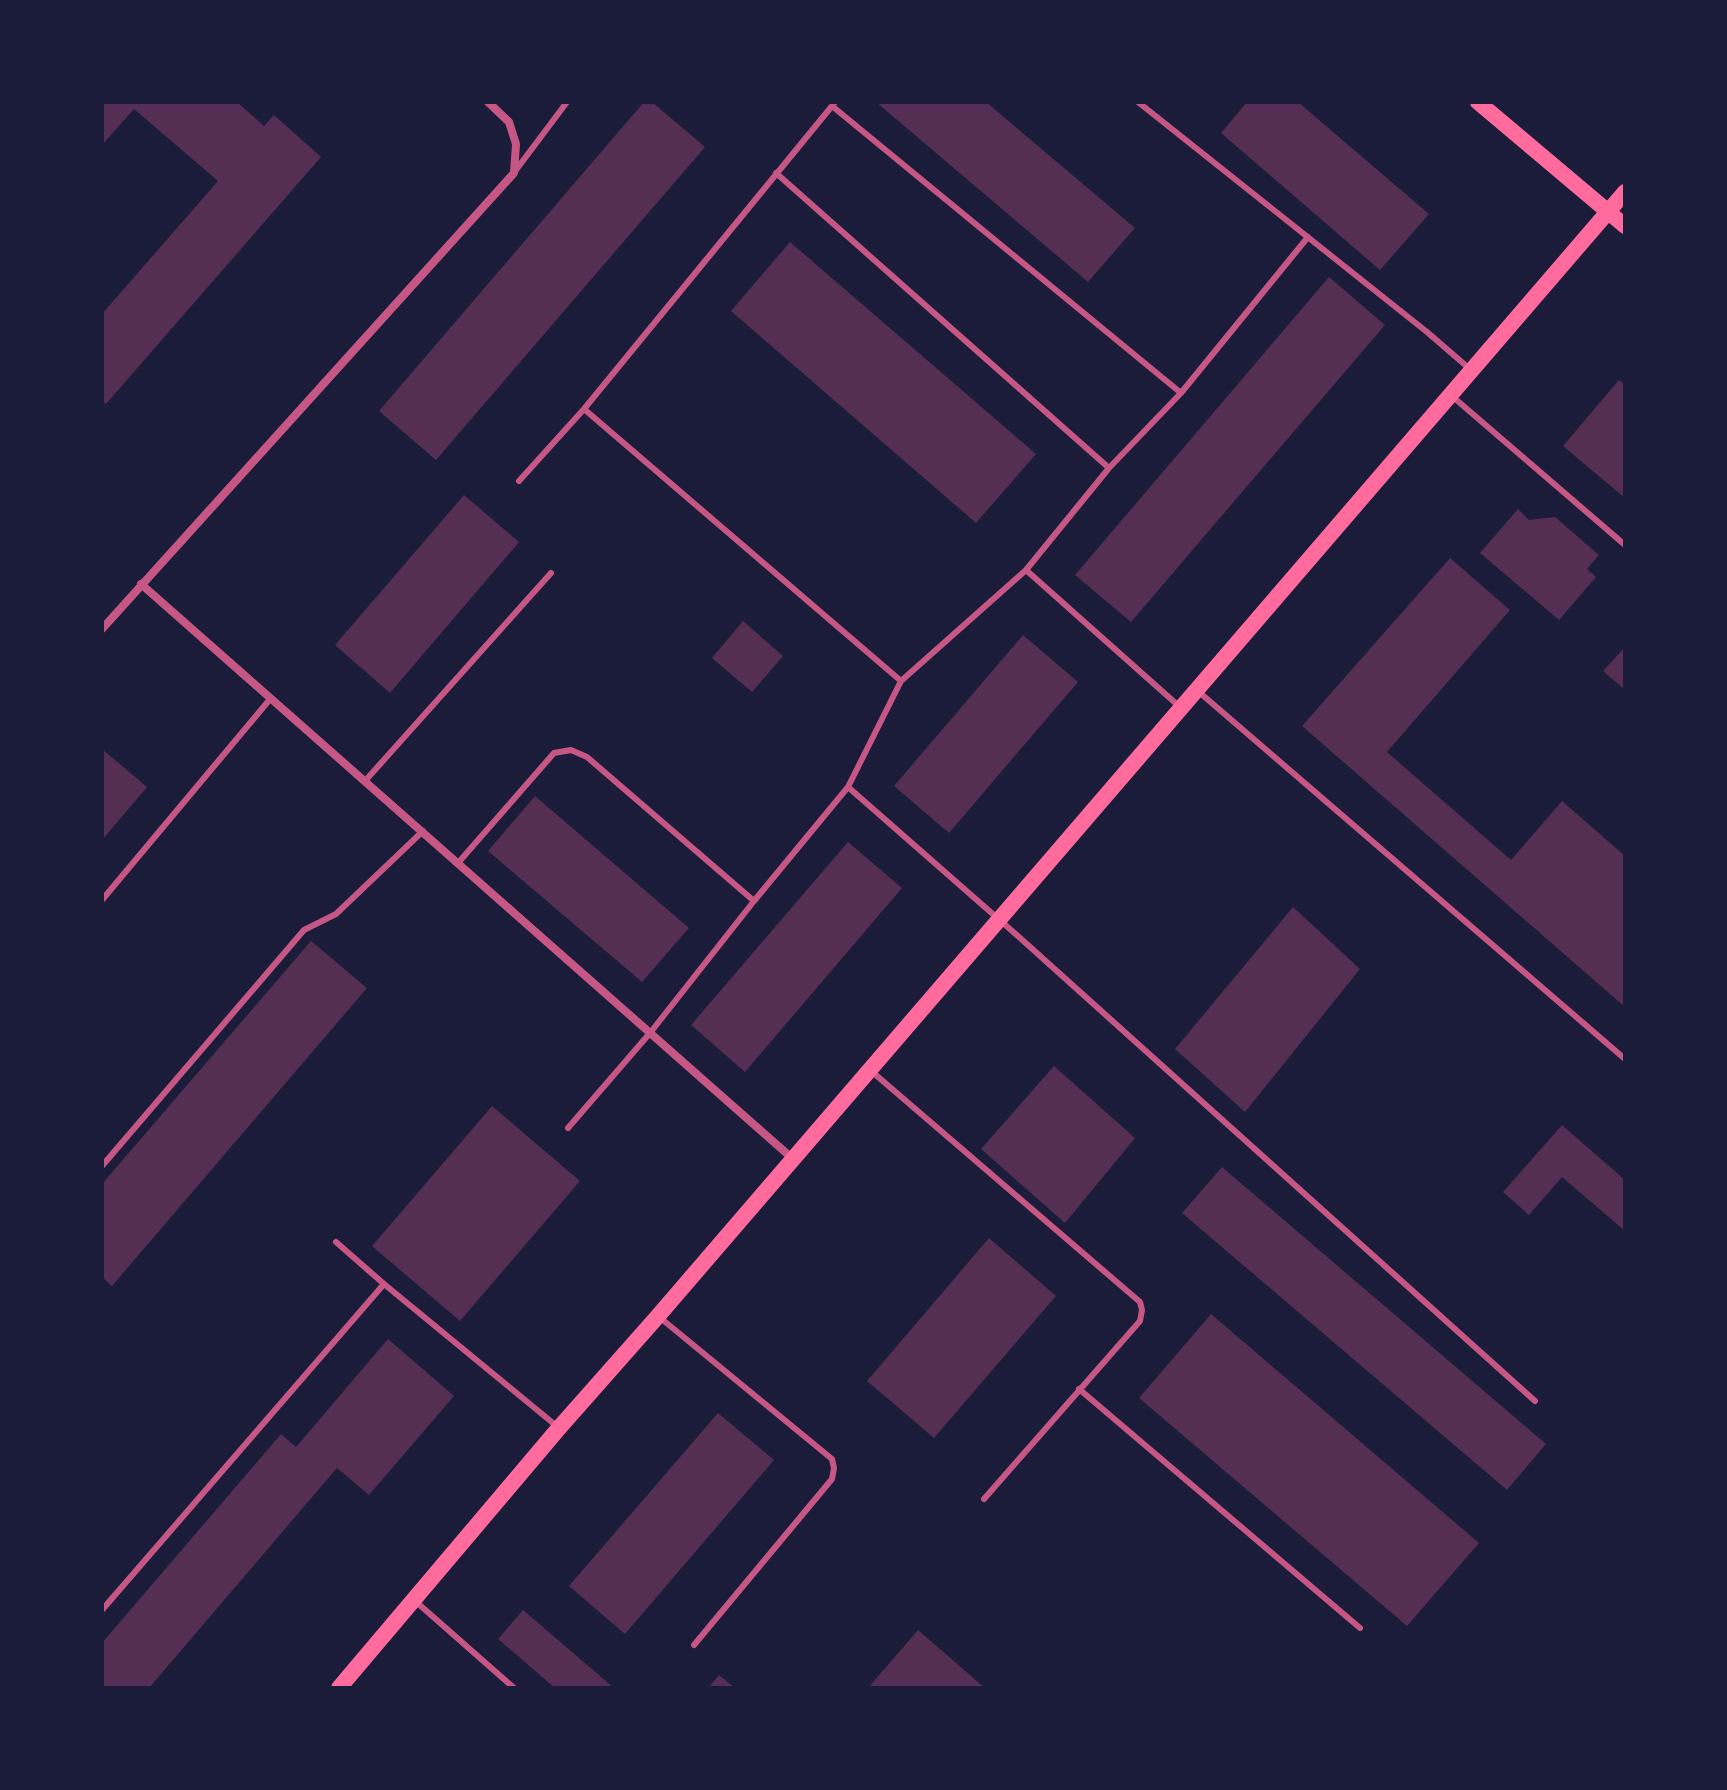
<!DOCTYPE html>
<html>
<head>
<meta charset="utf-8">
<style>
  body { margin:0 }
  #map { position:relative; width:1727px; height:1790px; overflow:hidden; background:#1b1b3a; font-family:Overpass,sans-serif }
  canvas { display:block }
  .frame { position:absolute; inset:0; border:104px solid #1b1b3a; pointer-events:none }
</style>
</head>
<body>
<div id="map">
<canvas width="1727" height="1790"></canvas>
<div class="frame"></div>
</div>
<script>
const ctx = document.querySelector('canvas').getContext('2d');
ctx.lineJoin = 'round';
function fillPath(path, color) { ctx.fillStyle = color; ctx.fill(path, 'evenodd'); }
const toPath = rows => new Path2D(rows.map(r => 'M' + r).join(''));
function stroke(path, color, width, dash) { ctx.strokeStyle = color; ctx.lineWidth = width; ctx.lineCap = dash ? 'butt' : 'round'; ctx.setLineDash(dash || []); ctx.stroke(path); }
const building = toPath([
  [102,102,237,102,264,126,274,115,321,157,106,404,102,401,102,314,218,181,134,109,102,145],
  [644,102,652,102,705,147,436,460,379,411],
  [876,102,986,102,1135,228,1088,282],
  [1247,102,1298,102,1429,214,1380,270,1221,133],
  [790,242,1036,454,976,523,731,311],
  [1329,277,1385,325,1131,622,1075,575],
  [1619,380,1625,385,1625,498,1563,446],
  [464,495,519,542,390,693,335,645],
  [1518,509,1529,520,1555,517,1599,555,1587,569,1596,577,1559,620,1480,553],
  [1450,558,1510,610,1387,752,1511,860,1562,801,1625,856,1625,1007,1302,726],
  [743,621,783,656,752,692,712,658],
  [1023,635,1078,682,949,833,894,786],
  [1625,647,1625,690,1603,671],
  [102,749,147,787,102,840],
  [535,796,689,928,642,982,488,851],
  [848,842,902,888,745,1072,691,1025],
  [1293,907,1360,969,1245,1112,1175,1049],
  [311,941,367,988,112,1286,102,1277,102,1184],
  [1054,1066,1135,1138,1065,1223,981,1149],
  [492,1106,580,1181,460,1321,372,1246],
  [1562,1125,1625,1180,1625,1231,1562,1177,1529,1215,1503,1192],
  [1222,1167,1546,1444,1507,1490,1182,1213],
  [989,1238,1056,1296,934,1438,867,1381],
  [1211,1314,1479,1543,1407,1626,1139,1398],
  [388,1339,454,1396,369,1495,337,1468,149,1688,102,1688,102,1643,281,1434,296,1447],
  [718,1413,774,1460,625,1634,569,1586],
  [523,1610,614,1688,555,1688,498,1639],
  [918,1630,985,1688,868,1688],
  [719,1675,735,1688,708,1688]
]);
const service = toPath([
  [835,102,832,106,1181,393],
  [1138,102,1427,332,1471,370],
  [516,170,567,102],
  [776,173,1109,468],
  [1453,397,1625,545],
  [584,409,901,681],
  [519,481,584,409,832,106],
  [1026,570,1181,708],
  [1199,692,1625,1059],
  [365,781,551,573],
  [848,787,1019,937,1535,1401],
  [458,863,554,753,571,750,587,757,754,901],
  [102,900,271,698],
  [870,1070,1140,1302,1142,1310,1140,1321,984,1499],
  [568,1128,650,1033,754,901,848,787,901,681,1026,570,1109,468,1181,393,1308,237],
  [102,1166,304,930,336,914,423,831],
  [336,1242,384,1284,559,1428],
  [658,1316,832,1459,834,1468,832,1479,694,1645],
  [1079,1389,1360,1628],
  [414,1600,514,1688],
  [102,1610,384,1284]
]);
const minor = toPath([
  [141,584,793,1159],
  [102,629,514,173,516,144,509,122,488,102]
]);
const secondary = toPath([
  [1478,102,1625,226],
  [339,1688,559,1428,658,1316,1625,192]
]);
fillPath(building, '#542f53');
stroke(service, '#c65784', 6);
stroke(minor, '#c65784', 8);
stroke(secondary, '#ff6b9d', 16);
</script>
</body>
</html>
